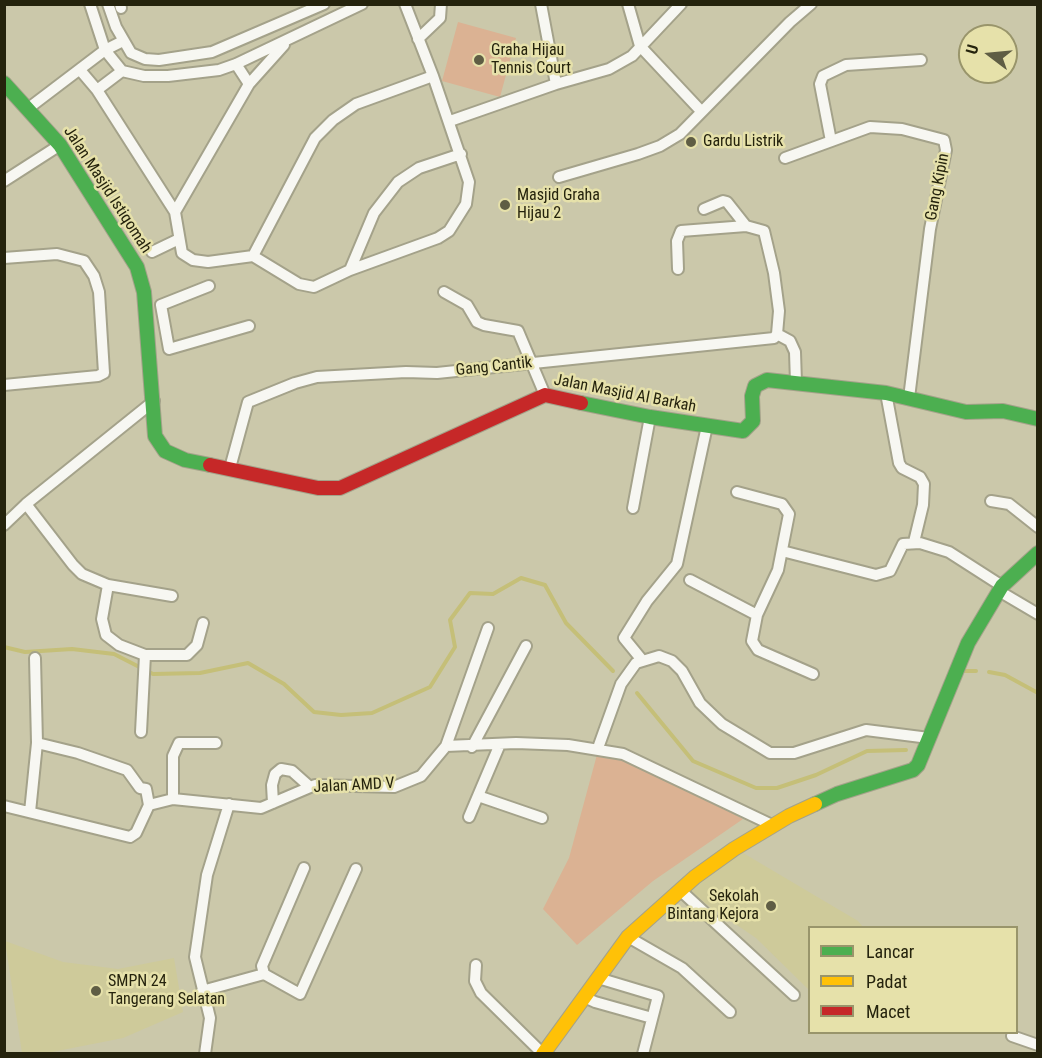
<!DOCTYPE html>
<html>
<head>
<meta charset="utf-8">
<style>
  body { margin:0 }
  #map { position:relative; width:1042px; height:1058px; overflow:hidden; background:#cbc8aa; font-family:"Roboto Condensed",sans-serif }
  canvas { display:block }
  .frame { position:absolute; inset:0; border:6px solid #25230d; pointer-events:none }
  .legend { position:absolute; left:808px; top:926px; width:210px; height:108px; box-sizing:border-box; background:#e6e1aa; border:2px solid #99956b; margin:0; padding:8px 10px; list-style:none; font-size:18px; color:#25230d }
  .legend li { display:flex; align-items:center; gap:12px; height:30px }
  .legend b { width:30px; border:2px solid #99956b }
  .north { position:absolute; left:958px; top:24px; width:60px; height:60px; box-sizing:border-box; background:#e6e1aa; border:2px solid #99956b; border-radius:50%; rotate:286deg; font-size:16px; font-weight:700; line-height:24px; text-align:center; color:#25230d }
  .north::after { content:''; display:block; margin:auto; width:21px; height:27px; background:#5f5d44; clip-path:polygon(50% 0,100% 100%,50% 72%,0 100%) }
</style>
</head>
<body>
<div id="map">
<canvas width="1042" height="1058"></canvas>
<div class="frame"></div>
<ul class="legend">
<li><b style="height:8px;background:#4caf50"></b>Lancar</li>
<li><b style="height:8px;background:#ffc107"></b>Padat</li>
<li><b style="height:8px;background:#c62828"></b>Macet</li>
</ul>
<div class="north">U</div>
</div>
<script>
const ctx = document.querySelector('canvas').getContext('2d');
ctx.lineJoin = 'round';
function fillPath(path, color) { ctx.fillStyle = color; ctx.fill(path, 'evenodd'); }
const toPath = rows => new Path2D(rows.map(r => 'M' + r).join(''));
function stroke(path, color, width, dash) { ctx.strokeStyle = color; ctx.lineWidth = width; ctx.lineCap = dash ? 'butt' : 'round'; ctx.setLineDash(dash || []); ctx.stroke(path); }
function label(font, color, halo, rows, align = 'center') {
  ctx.font = font + ' "Roboto Condensed",sans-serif'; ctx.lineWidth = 5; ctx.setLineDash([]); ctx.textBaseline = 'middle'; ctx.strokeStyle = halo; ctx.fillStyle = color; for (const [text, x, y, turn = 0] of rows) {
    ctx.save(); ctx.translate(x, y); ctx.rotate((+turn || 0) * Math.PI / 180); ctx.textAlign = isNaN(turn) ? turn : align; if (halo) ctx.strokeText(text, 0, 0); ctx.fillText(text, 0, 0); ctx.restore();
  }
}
const built = toPath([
  [738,850,858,921,863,927,810,928,809,990,756,938,687,891],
  [5,941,63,962,118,969,174,958,183,1012,123,1038,47,1053,22,1053]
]);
const green = toPath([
  [458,22,516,38,500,97,442,81],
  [598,751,644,767,743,819,653,881,577,945,543,909,569,858]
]);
const stream = toPath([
  [4,647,25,652,72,649,114,654,153,674,200,673,248,663,284,684,314,712,341,715,372,713,430,687,455,647,450,620,470,593,493,594,521,578,545,585,566,623,613,671],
  [960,671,976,671],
  [989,672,1005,675,1038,693],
  [637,693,693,761,756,788,777,788,816,775,867,751,906,750]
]);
const street = toPath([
  [90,4,105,50,122,71,144,76,168,76,219,70,236,64,362,4],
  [108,4,116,27,131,53,145,59,159,60,212,52,324,4],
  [120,4,121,8],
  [541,4,556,84],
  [628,4,640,46,701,111],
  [418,39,440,18,441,4],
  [236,64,249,84],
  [80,70,97,90,175,212,182,253,193,260,208,262,253,256,299,284,314,287,350,270,438,238,449,231,466,204,469,182,433,76,405,4],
  [97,90,122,71],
  [30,107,105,50,123,41],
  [450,121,556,84,609,69,632,56,681,4],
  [831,141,820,84,823,76,846,65,921,60],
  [785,158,870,127,902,129,944,140,946,150,930,229,909,398],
  [559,177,638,154,660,146,680,134,790,22,811,4],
  [4,181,60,145],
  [704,209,723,201,727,202,746,226],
  [175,212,249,84,284,45],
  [152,252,177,240],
  [253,256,315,138,333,120,356,104,433,76],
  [4,258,57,254,84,261,94,276,99,292,104,373,98,376,4,385],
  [350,270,374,213,398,182,419,168,461,154],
  [209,286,161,305,169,349,249,326],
  [444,292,467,305,477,322,484,325,518,331,545,395],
  [777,334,790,341,795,352,796,383],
  [886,393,899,463,902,468,920,477,924,484,923,505,914,542],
  [154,401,26,504,73,565,82,574,108,585,102,619,106,635,119,645,145,655,187,655,197,645,203,623],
  [230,468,248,402,295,383,317,377,406,372,437,373,774,338,777,334,779,311,774,273,764,231,746,226,681,231,677,241,678,269],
  [737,492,782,504,789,514,778,570,757,615,752,641,758,650,813,674],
  [991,501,1009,504,1038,527],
  [633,508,650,417],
  [4,525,26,504],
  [782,551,876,575,890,571,903,544,920,543,949,552,1002,586],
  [690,580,757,615],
  [108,585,172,596],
  [999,591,1038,614],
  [642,660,624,638,647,601,677,564,707,426],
  [141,732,145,655],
  [37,743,78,753,127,770,140,788,146,789,149,805],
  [446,746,516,743,568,745,623,754,772,825],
  [472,747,526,646],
  [598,748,621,684,636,663,659,656,672,661,682,671,700,703,722,724,770,753,794,753,866,730,929,738],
  [478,796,542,818],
  [173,799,173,756,179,743,216,743],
  [273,803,272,785,275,774,281,769,292,771,310,787],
  [4,806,130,837,136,833,149,805,173,799,261,808,315,785,394,787,421,776,446,746,488,628],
  [30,812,37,743,35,658],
  [469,817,500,744],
  [680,890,794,995],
  [628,937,682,968,730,1012],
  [476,965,475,981,481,993,543,1054],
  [264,974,262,966,304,868],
  [598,978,658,996,643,1054],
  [202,991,264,974,300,994,356,869],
  [584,997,595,1002,652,1018],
  [1012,1036,1038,1045],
  [205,1054,210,1018,195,957,207,875,229,804]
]);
const fast = toPath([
  [4,83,60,145,137,267,144,292,155,436,165,451,185,460,210,465],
  [581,403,650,417,743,431,753,421,752,396,755,386,767,380,886,393,966,412,1003,411,1038,419],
  [815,804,837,794,913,770,918,765,968,643,1002,586,1038,553]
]);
const slow = toPath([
  [543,1054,628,937,695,877,734,849,789,816,815,804]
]);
const jam = toPath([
  [210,465,318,488,340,488,545,395,581,403]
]);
const markers = [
  [479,60,6,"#5f5d44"],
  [691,142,6,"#5f5d44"],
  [505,205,6,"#5f5d44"],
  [771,906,6,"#5f5d44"],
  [96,991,6,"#5f5d44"]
];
const poiNames = [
  ["Graha Hijau",491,51],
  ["Tennis Court",491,69],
  ["Gardu Listrik",703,142],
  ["Masjid Graha",517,196],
  ["Hijau 2",517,214],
  ["Sekolah",759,897,"right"],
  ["Bintang Kejora",759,915,"right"],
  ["SMPN 24",108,982],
  ["Tangerang Selatan",108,1000]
];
const streetNames = [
  ["Gang Kipin",938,187,-79],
  ["Jalan Masjid Istiqomah",107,190,57],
  ["Gang Cantik",494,367,-6],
  ["Jalan Masjid Al Barkah",625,394,11],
  ["Jalan AMD V",354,786,-3]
];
fillPath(built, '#ceca9a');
fillPath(green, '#dbb293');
stroke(stream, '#c5bf78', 4);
stroke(street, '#a4a28a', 14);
stroke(fast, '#a4a28a', 16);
stroke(slow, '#a4a28a', 16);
stroke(jam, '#a4a28a', 16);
stroke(street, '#f7f7f2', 10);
stroke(fast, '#4caf50', 14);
stroke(slow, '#ffc107', 14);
stroke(jam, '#c62828', 14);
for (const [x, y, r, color] of markers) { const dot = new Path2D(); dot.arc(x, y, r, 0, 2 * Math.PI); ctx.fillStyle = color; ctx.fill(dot); stroke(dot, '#e6e1aa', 2); }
label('16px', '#25230d', '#e6e1aa', poiNames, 'left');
label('16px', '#25230d', '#e6e1aa', streetNames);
</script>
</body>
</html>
